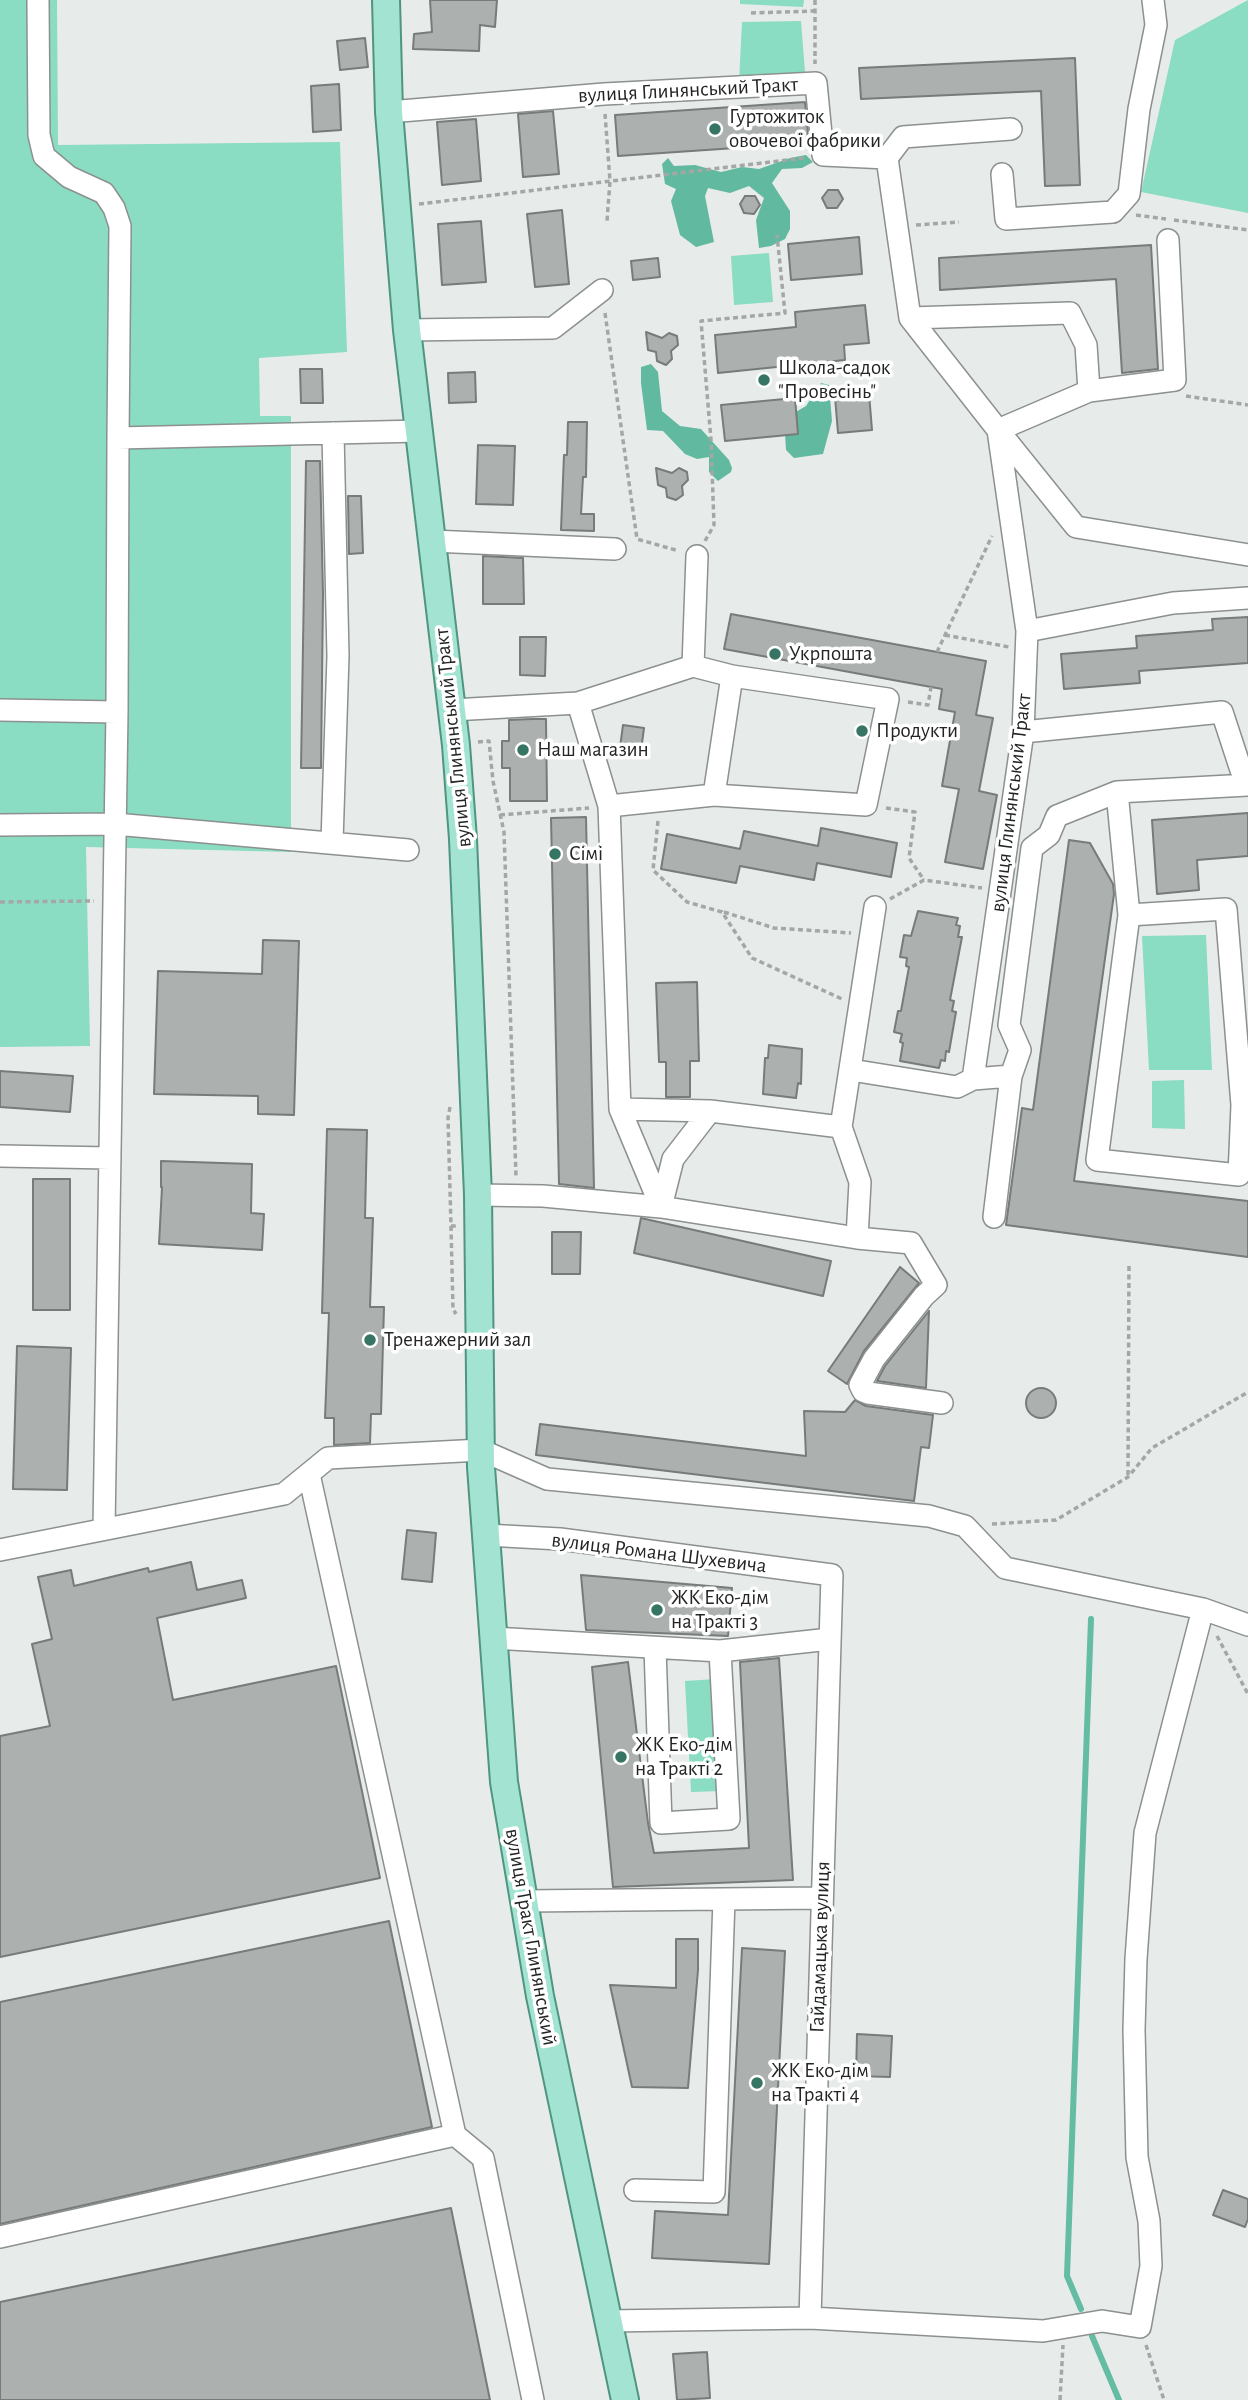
<!DOCTYPE html>
<html>
<head>
<meta charset="utf-8">
<style>
  body { margin:0 }
  canvas { display:block; background:#e7ebe9 }
</style>
</head>
<body>
<canvas width="1248" height="2400"></canvas>
<script>
const ctx = document.querySelector('canvas').getContext('2d');
ctx.lineJoin = 'round';
function fillPath(path, color) { ctx.fillStyle = color; ctx.fill(path, 'evenodd'); }
const toPath = rows => new Path2D(rows.map(r => 'M' + r).join(''));
function stroke(path, color, width, dash) { ctx.strokeStyle = color; ctx.lineWidth = width; ctx.lineCap = dash ? 'butt' : 'round'; ctx.setLineDash(dash || []); ctx.stroke(path); }
function label(font, color, halo, rows, align = 'center') {
  ctx.font = font + ' "Alegreya Sans",sans-serif'; ctx.lineWidth = 7; ctx.setLineDash([]); ctx.textBaseline = 'middle'; ctx.strokeStyle = halo; ctx.fillStyle = color; for (const [text, x, y, turn = 0] of rows) {
    ctx.save(); ctx.translate(x, y); ctx.rotate((+turn || 0) * Math.PI / 180); ctx.textAlign = isNaN(turn) ? turn : align; if (halo) ctx.strokeText(text, 0, 0); ctx.fillText(text, 0, 0); ctx.restore();
  }
}
const green = toPath([
  [0,0,57,0,58,145,340,142,347,352,259,358,260,416,291,416,291,852,86,847,90,1046,0,1047],
  [740,0,804,0,803,7,740,4],
  [1248,0,1248,213,1141,192,1175,40],
  [801,21,805,72,739,82,742,22],
  [769,253,773,302,734,305,731,256],
  [1206,935,1212,1070,1149,1070,1142,936],
  [1184,1080,1185,1129,1152,1128,1152,1081],
  [716,1679,722,1791,691,1792,685,1681]
]);
const forest = toPath([
  [806,155,813,162,802,168,782,169,772,183,790,211,790,229,785,239,771,246,759,248,756,220,764,198,749,186,730,193,708,188,705,196,714,242,696,247,680,235,671,201,676,189,665,184,662,164,668,158,674,166,695,165,721,172,742,167,759,169,790,158],
  [651,364,658,372,662,411,680,426,701,429,729,460,732,468,731,472,718,481,709,472,709,457,697,459,685,454,663,431,647,430,641,383,641,367],
  [821,383,829,385,832,421,823,454,794,458,786,450,785,433,794,413,806,406]
]);
const stream = toPath([
  [1081,2309,1067,2276,1091,1619],
  [1092,2336,1119,2400]
]);
const building = toPath([
  [430,0,497,0,495,27,480,25,479,51,413,49,414,34,432,32,430,0],
  [365,38,368,67,340,70,337,41,365,38],
  [1075,58,1080,185,1045,186,1041,91,861,99,859,68,1075,58],
  [339,84,341,130,313,132,311,86,339,84],
  [805,102,809,143,618,156,615,115,805,102],
  [553,111,559,174,523,177,518,114,553,111],
  [476,119,481,181,442,185,437,122,476,119],
  [828,190,838,190,843,199,837,208,827,208,822,198,828,190],
  [745,196,755,196,760,205,754,214,744,213,740,204,745,196],
  [562,210,569,284,535,287,527,214,562,210],
  [481,221,486,282,442,285,438,224,481,221],
  [859,237,862,274,791,280,788,244,859,237],
  [1151,245,1158,369,1122,373,1116,279,940,290,939,258,1151,245],
  [658,258,660,277,633,280,631,261,658,258],
  [865,305,869,343,844,345,845,360,718,373,715,335,796,327,795,312,865,305],
  [646,332,662,338,669,333,677,336,678,345,671,351,672,359,666,365,657,361,656,352,648,350,646,332],
  [300,369,322,369,323,403,301,403,300,369],
  [475,372,476,402,449,403,448,373,475,372],
  [869,393,872,430,838,433,835,397,869,393],
  [795,398,798,434,725,441,721,405,795,398],
  [568,422,587,422,586,477,583,477,581,514,594,514,594,531,561,530,564,455,567,455,568,422],
  [478,445,515,446,513,505,476,504,478,445],
  [306,461,320,461,323,594,321,768,301,768,306,461],
  [656,468,672,473,679,468,687,472,688,480,682,486,683,495,676,500,667,497,666,488,658,485,656,468],
  [348,496,361,496,363,553,349,554,348,496],
  [483,556,523,558,524,604,483,604,483,556],
  [731,614,986,661,976,715,993,718,979,791,997,795,983,869,945,862,959,789,942,786,955,712,939,709,942,689,724,649,731,614],
  [1248,617,1248,663,1139,671,1140,683,1064,689,1061,654,1137,648,1136,636,1213,630,1212,619,1248,617],
  [520,637,546,637,545,676,520,675,520,637],
  [532,719,546,719,547,801,510,801,510,768,502,768,502,741,509,741,509,720,532,719],
  [623,725,644,728,640,758,619,755,623,725],
  [1248,813,1248,856,1197,860,1199,890,1157,894,1152,820,1248,813],
  [586,817,594,1188,559,1184,551,818,586,817],
  [821,828,897,843,891,877,817,863,814,880,740,866,736,883,661,869,667,834,740,849,744,831,818,846,821,828],
  [1069,840,1090,843,1113,884,1114,894,1074,1181,1248,1201,1248,1257,1006,1225,1022,1108,1033,1110,1069,840],
  [918,911,958,918,956,925,960,926,958,937,962,937,950,1000,954,1001,952,1011,956,1012,949,1052,946,1051,945,1061,941,1060,939,1068,900,1061,903,1043,900,1042,902,1034,894,1032,898,1011,901,1011,909,967,906,966,907,958,900,957,904,935,911,936,918,911],
  [263,940,299,941,294,1115,258,1114,258,1096,154,1094,158,971,262,974,263,940],
  [697,982,699,1061,690,1061,690,1097,666,1097,666,1062,659,1062,656,983,697,982],
  [769,1045,802,1049,801,1084,798,1083,796,1098,763,1094,765,1058,768,1058,769,1045],
  [0,1071,73,1076,70,1112,0,1107,0,1071],
  [327,1129,367,1130,365,1218,373,1218,370,1307,384,1307,381,1414,371,1414,370,1443,334,1445,334,1418,325,1418,329,1313,322,1313,327,1129],
  [161,1161,252,1164,251,1213,264,1214,262,1250,159,1244,162,1187,161,1187,161,1161],
  [33,1179,70,1179,70,1310,33,1310,33,1179],
  [641,1218,831,1261,823,1296,634,1253,641,1218],
  [552,1232,581,1232,580,1274,552,1274,552,1232],
  [900,1267,919,1283,864,1351,847,1384,828,1371,900,1267],
  [929,1311,926,1388,877,1381,885,1366,929,1311],
  [17,1346,71,1348,67,1490,13,1489,17,1346],
  '1026 1403a15 15 0 1 1 30 0a15 15 0 1 1-30 0Z',
  [855,1400,866,1406,933,1415,929,1448,921,1447,914,1501,536,1455,540,1424,806,1456,804,1411,845,1412,855,1400],
  [407,1530,436,1533,432,1582,402,1579,407,1530],
  [191,1562,197,1590,242,1580,246,1598,157,1618,173,1700,336,1666,380,1878,0,1957,0,1736,50,1726,32,1644,52,1639,38,1577,71,1570,74,1586,148,1568,149,1572,191,1562],
  [581,1575,732,1588,728,1636,586,1630,581,1575],
  [779,1658,793,1880,613,1887,592,1667,628,1662,648,1823,654,1853,749,1848,740,1662,779,1658],
  [389,1921,432,2127,0,2224,0,2002,389,1921],
  [676,1939,698,1939,698,1970,688,2088,632,2087,610,1985,676,1988,676,1939],
  [742,1948,785,1951,769,2264,652,2258,655,2211,728,2215,742,1948],
  [857,2034,892,2036,890,2077,856,2076,857,2034],
  [1223,2190,1248,2199,1248,2219,1245,2227,1213,2215,1223,2190],
  [451,2208,490,2400,0,2400,0,2302,451,2208],
  [707,2352,710,2398,677,2400,673,2354,707,2352]
]);
const path = toPath([
  [815,0,815,64],
  [751,13,814,11],
  [605,114,610,181,607,221],
  [419,204,804,158],
  [1136,215,1166,219],
  [1174,220,1248,230],
  [916,225,959,222],
  [605,313,637,539,679,551],
  [1186,396,1248,405],
  [705,541,714,525,711,440,701,321,785,313,777,235],
  [945,635,1009,647],
  [937,652,992,536],
  [908,702,928,705,931,687],
  [478,742,489,741,493,781,504,832,516,1176],
  [886,808,915,812,909,858,924,880],
  [500,815,589,808],
  [658,821,653,870,687,902,722,912,752,958,842,999],
  [890,899,924,880,982,888],
  [0,902,94,901],
  [724,912,774,928,851,933],
  [450,1107,448,1118,451,1226,457,1226],
  [451,1226,453,1309,456,1314],
  [1128,1475,1129,1266],
  [992,1524,1056,1520,1128,1477,1152,1448,1248,1392],
  [1217,1636,1248,1694],
  [1146,2345,1164,2400],
  [1060,2400,1063,2345]
]);
const minor = toPath([
  [38,0,39,135,44,156,69,177,104,193,114,208,120,226,118,438],
  [389,112,604,94,816,83,823,155,887,158,910,318,998,430,1027,631,1023,732,973,1079],
  [887,158,903,137,1011,129],
  [1002,174,1006,219,1113,212,1129,194,1139,109,1156,25,1153,0],
  [910,318,1070,313,1086,345,1089,391,1175,380,1168,240],
  [407,330,553,328,602,290],
  [1089,391,998,430,1076,527,1248,555],
  [432,541,615,549],
  [1027,631,1173,603,1248,598],
  [693,666,697,556],
  [732,676,888,699,866,805,714,795,732,676],
  [578,703,693,666,732,676],
  [0,710,117,712],
  [452,710,578,703,609,806,714,795],
  [1023,732,1222,712,1241,770,1248,770],
  [1117,792,1248,785],
  [609,806,620,1109,661,1207,857,1238,911,1243,936,1285,924,1296,874,1359,860,1385,863,1391,868,1393,942,1403],
  [0,825,115,824,408,850],
  [332,842,338,656,333,433],
  [1129,915,1097,1160,1239,1175,1242,1105],
  [851,1070,957,1087,973,1079,1011,1076,1020,1050,1009,1025,1032,848,1049,835,1057,816,1117,792,1129,915,1226,909,1242,1105,1248,1104],
  [620,1109,710,1111],
  [841,1127,860,1182,857,1238],
  [0,1156,110,1158],
  [478,1195,543,1196,661,1207,673,1159,710,1111,841,1127,875,907],
  [994,1217,1011,1076],
  [309,1474,455,2135,483,2158,533,2400],
  [104,1529,117,712,118,438,420,431],
  [486,1535,560,1539,832,1575,810,2318],
  [0,1550,284,1494,328,1458,481,1450,547,1479,929,1516,965,1526,1005,1568,1203,1609,1248,1625],
  [493,1638,720,1651,830,1639],
  [655,1648,661,1823,729,1819,720,1651],
  [524,1901,821,1898],
  [635,2190,714,2192,724,1899],
  [0,2237,455,2135],
  [608,2321,810,2318,1043,2331,1102,2321,1140,2327,1151,2266,1149,2221,1137,2157,1134,2030,1136,1959,1145,1833,1203,1609]
]);
const major = toPath([
  [386,0,389,112,407,330,456,745,463,839,478,1195,481,1467,504,1782,540,1996,625,2400]
]);
const markers = [
  [715,129,7,"#367563"],
  [764,380,7,"#367563"],
  [775,654,7,"#367563"],
  [862,731,7,"#367563"],
  [523,750,7,"#367563"],
  [555,854,7,"#367563"],
  [370,1340,7,"#367563"],
  [657,1610,7,"#367563"],
  [621,1757,7,"#367563"],
  [757,2083,7,"#367563"]
];
const streetNames = [
  ["вулиця Глинянський Тракт",688,90,-3],
  ["вулиця Глинянський Тракт",453,738,-96],
  ["вулиця Глинянський Тракт",1011,803,-83],
  ["вулиця Романа Шухевича",659,1553,7],
  ["вулиця Тракт Глинянський",531,1937,80],
  ["Гайдамацька вулиця",820,1947,-88]
];
const poiNames = [
  ["Гуртожиток",729,117],
  ["овочевої фабрики",729,141],
  ["Школа-садок",778,368],
  ["\"Провесінь\"",778,392],
  ["Укрпошта",789,654],
  ["Продукти",876,731],
  ["Наш магазин",537,750],
  ["Сімі",569,854],
  ["Тренажерний зал",384,1340],
  ["ЖК Еко-дім",671,1598],
  ["на Тракті 3",671,1622],
  ["ЖК Еко-дім",635,1745],
  ["на Тракті 2",635,1769],
  ["ЖК Еко-дім",771,2071],
  ["на Тракті 4",771,2095]
];
fillPath(green, '#8adcc2');
fillPath(forest, '#61ba9f');
stroke(stream, '#64bda2', 6);
fillPath(building, '#acb0ae');
stroke(building, '#777b79', 2);
stroke(minor, '#8c908f', 24);
stroke(major, '#4f9580', 30);
stroke(path, '#a4a7a6', 3.5, [5, 3.5]);
stroke(minor, '#fff', 21);
stroke(major, '#a3e3d1', 26);
for (const [x, y, r, color] of markers) { const dot = new Path2D(); dot.arc(x, y, r, 0, 2 * Math.PI); ctx.fillStyle = color; ctx.fill(dot); stroke(dot, '#fff', 2.5); }
label('21px', '#232524', '#fff', streetNames);
label('21px', '#232524', '#fff', poiNames, 'left');
</script>
</body>
</html>
